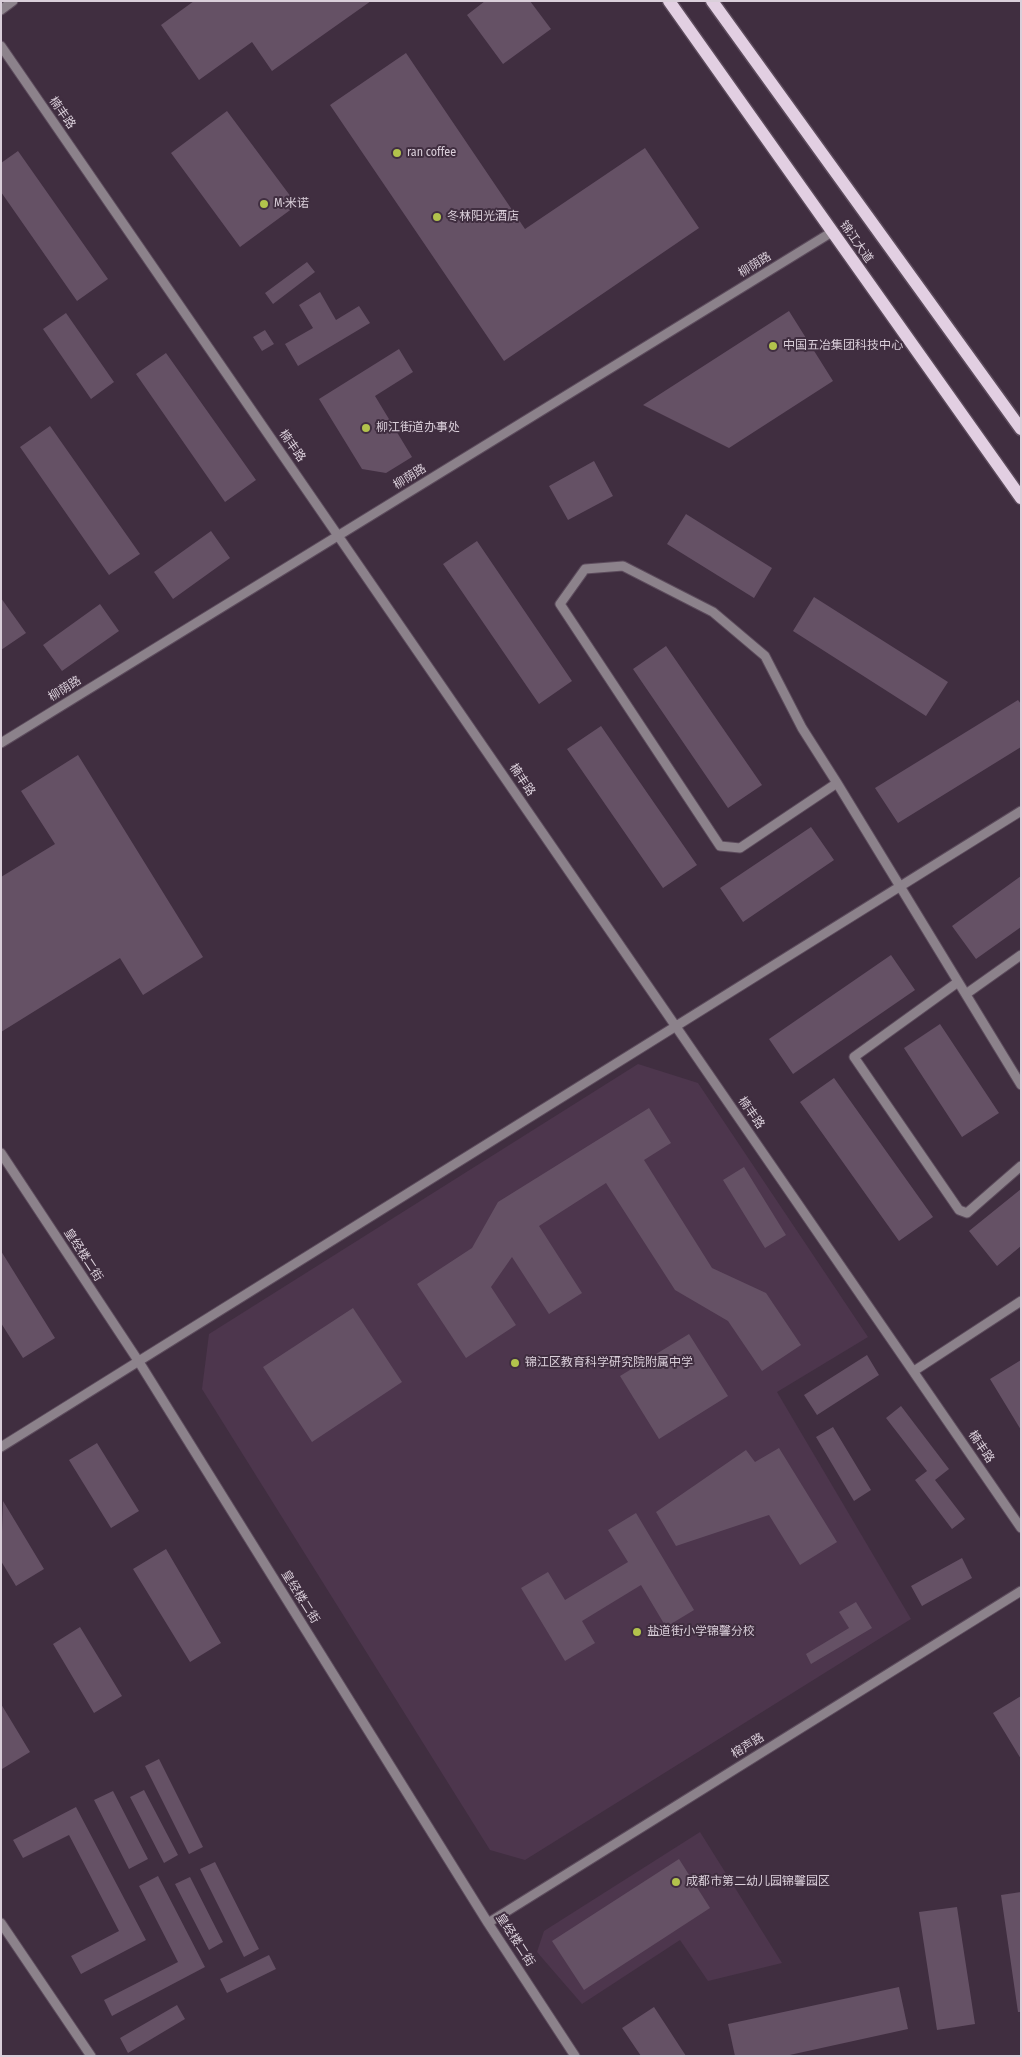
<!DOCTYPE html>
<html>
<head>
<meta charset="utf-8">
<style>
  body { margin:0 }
  #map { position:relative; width:1022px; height:2057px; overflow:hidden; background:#402e40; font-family:"Fira Sans Condensed",sans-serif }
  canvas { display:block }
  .frame { position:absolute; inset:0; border:2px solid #dacfda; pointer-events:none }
</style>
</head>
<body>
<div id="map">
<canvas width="1022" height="2057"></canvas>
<div class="frame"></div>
</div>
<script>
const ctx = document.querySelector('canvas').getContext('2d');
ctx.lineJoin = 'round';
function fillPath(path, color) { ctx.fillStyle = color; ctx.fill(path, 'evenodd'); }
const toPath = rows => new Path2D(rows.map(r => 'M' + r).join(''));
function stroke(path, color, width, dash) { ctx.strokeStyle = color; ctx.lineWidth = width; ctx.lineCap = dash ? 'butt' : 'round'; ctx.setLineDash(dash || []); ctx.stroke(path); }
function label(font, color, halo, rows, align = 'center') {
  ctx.font = font + ' "Fira Sans Condensed","Noto Sans SC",sans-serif'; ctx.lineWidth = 4; ctx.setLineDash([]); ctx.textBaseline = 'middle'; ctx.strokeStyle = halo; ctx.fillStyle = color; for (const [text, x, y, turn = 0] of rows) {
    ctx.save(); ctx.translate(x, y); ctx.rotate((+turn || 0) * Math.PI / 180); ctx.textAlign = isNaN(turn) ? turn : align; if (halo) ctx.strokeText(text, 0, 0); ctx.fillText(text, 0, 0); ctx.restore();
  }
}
const built = toPath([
  [638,1064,698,1083,868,1337,777,1392,911,1619,525,1860,490,1850,202,1389,209,1334],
  [700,1832,782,1963,708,1981,680,1940,582,2004,537,1952,544,1931]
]);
const building = toPath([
  [194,1,371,1,272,71,252,42,199,80,161,25],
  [485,1,530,1,551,29,503,64,467,15],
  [406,53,525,229,645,148,699,228,504,361,330,105],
  [227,111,297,205,240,247,171,153],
  [18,151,108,279,77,301,1,192,1,163],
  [307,262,315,272,273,304,265,293],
  [320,292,336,320,359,306,370,323,298,366,285,344,313,328,299,305],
  [789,311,833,381,729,448,643,405],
  [66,313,114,382,91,399,43,329],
  [265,330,274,344,262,351,253,337],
  [399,349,413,372,375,396,412,457,386,473,362,469,319,399],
  [166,353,256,480,225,502,136,374],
  [50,426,140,554,109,575,20,447],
  [594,461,613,496,568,520,549,486],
  [686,514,772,568,754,598,667,544],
  [211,531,230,558,173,599,154,572],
  [477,541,572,681,539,704,443,564],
  [814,597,948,682,926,716,793,631],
  [1,598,26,633,1,650],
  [100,604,119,631,62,671,43,645],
  [666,646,762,785,728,808,633,669],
  [1018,700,1021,704,1021,747,898,823,875,788],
  [601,726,697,865,663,888,567,749],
  [78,755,203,957,143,995,120,958,1,1032,1,877,55,844,21,791],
  [811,827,834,860,743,922,720,888],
  [1021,876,1021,927,976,959,952,926],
  [891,955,915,990,793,1074,769,1039],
  [940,1024,999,1113,962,1137,904,1048],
  [834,1078,933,1217,899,1241,800,1102],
  [649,1108,671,1143,644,1160,712,1268,766,1293,801,1345,762,1371,728,1321,675,1290,606,1183,539,1226,582,1293,549,1314,512,1257,491,1287,516,1325,466,1358,417,1284,472,1248,498,1202],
  [744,1167,786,1235,765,1248,723,1180],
  [1021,1189,1021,1246,997,1266,969,1231],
  [1,1251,55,1338,23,1358,1,1323],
  [353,1308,402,1382,312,1442,263,1367],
  [689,1334,728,1396,659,1439,620,1376],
  [867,1355,879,1375,817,1415,804,1395],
  [1021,1360,1021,1430,990,1379],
  [901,1406,949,1469,935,1480,965,1519,952,1529,915,1480,927,1471,886,1418],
  [833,1427,871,1490,854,1501,816,1437],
  [97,1443,139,1511,111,1528,69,1460],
  [779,1448,837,1542,800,1565,769,1515,676,1546,656,1512,746,1450,755,1462],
  [3,1501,44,1569,16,1586,1,1561],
  [636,1513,694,1610,666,1627,641,1585,582,1621,595,1643,565,1661,521,1588,548,1572,565,1600,628,1562,608,1530],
  [166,1549,221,1643,190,1662,133,1569],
  [962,1558,972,1578,922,1606,911,1586],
  [856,1602,872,1628,811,1664,806,1654,849,1628,839,1612],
  [80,1627,122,1696,94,1713,53,1644],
  [1021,1696,1021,1759,993,1713],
  [1,1704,30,1752,2,1769,1,1767],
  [159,1759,203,1847,189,1854,145,1766],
  [144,1790,178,1855,164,1863,130,1797],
  [113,1791,148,1859,129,1869,94,1800],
  [76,1807,146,1940,81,1974,71,1956,119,1931,69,1835,23,1858,13,1840],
  [679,1859,710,1908,584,1990,552,1941],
  [215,1862,259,1949,244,1957,200,1869],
  [158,1876,205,1967,112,2016,104,2000,178,1962,139,1886],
  [190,1877,223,1942,209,1950,175,1884],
  [1021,1892,1021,2012,1018,2012,1001,1895],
  [957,1907,975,2024,937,2030,919,1912],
  [269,1955,276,1969,227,1993,220,1979],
  [899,1987,908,2029,785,2056,735,2056,728,2024],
  [177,2005,185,2019,128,2053,120,2038],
  [654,2007,686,2056,641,2056,622,2028]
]);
const minor = toPath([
  [1,10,13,1],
  [1,46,1021,1528],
  [1,743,832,232],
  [837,783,740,848,720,846,560,604,585,569,623,566,713,612,765,656,802,728,837,783,1021,1085],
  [958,982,854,1057,959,1210,967,1213,1021,1166],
  [966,994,1021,955],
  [1,1153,139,1362,488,1923,575,2056],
  [914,1371,1021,1301],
  [1,1447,1021,811],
  [1,1923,91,2056],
  [488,1923,1021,1591]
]);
const major = toPath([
  [669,1,1021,498],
  [712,1,1021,429]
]);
const markers = [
  [397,153,5,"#b2c34c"],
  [264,204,5,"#b2c34c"],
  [437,217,5,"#b2c34c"],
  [773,346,5,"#b2c34c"],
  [366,428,5,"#b2c34c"],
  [515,1363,5,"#b2c34c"],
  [637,1632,5,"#b2c34c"],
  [676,1882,5,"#b2c34c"]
];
const streetNames = [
  ["楠丰路",62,113,55],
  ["锦江大道",856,242,55],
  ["柳荫路",755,265,-32],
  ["楠丰路",292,446,55],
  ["柳荫路",410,477,-32],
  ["柳荫路",65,689,-32],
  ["楠丰路",522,780,56],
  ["楠丰路",751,1113,55],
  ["皇经楼二街",83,1255,57],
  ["楠丰路",981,1447,56],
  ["皇经楼二街",300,1597,58],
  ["榕声路",748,1746,-32],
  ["皇经楼二街",515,1940,57]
];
const poiNames = [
  ["ran coffee",407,153],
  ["M·米诺",274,204],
  ["冬林阳光酒店",447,217],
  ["中国五冶集团科技中心",783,346],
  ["柳江街道办事处",376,428],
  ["锦江区教育科学研究院附属中学",525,1363],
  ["盐道街小学锦馨分校",647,1632],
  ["成都市第二幼儿园锦馨园区",686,1882]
];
fillPath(built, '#4d364d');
fillPath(building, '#655165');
stroke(minor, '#5c4b5c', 11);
stroke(major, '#5c4b5c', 15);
stroke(minor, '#8c828b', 9);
stroke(major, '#e2cfe2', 12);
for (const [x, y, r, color] of markers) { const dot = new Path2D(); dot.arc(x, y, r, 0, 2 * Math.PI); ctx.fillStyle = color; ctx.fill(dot); stroke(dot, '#402e40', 2); }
label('12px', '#dacfda', '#402e40', streetNames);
label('12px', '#dacfda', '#402e40', poiNames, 'left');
</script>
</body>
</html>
